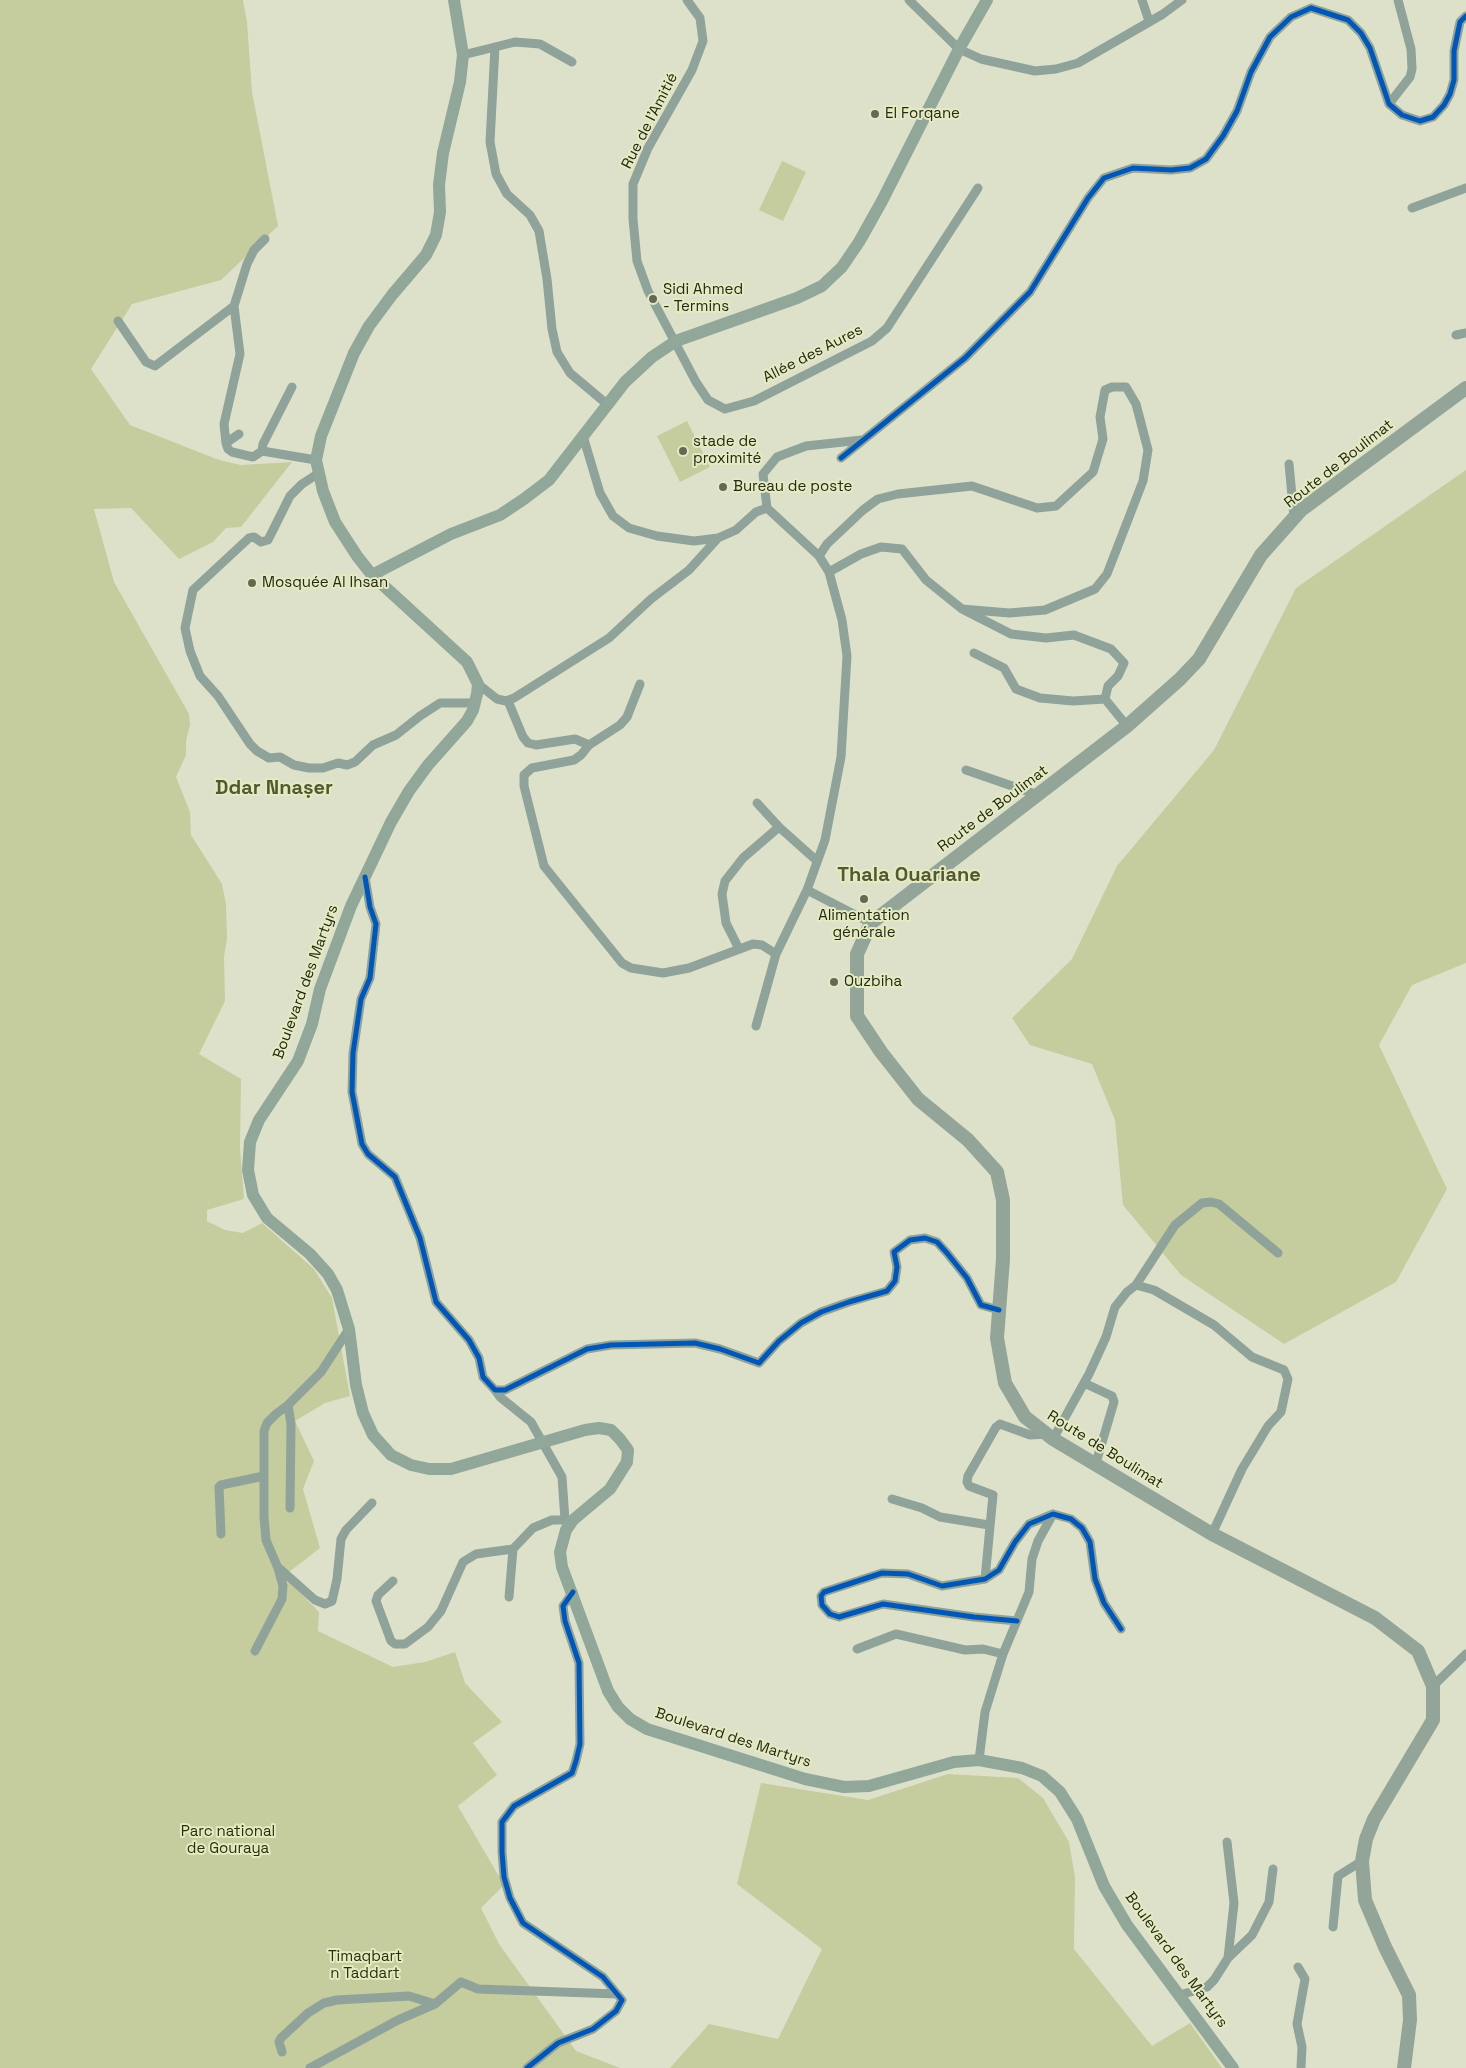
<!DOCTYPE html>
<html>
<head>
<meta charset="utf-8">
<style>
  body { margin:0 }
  canvas { display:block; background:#dee1ca }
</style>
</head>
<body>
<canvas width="1466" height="2068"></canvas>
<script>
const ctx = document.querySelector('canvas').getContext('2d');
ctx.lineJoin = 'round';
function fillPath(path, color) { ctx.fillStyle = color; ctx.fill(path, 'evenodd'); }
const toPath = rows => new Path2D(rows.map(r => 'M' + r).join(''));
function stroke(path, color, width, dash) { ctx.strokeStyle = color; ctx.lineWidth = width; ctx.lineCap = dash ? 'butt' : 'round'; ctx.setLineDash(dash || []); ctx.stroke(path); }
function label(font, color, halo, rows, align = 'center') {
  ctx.font = font + ' "Space Grotesk",sans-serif'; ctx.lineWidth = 4; ctx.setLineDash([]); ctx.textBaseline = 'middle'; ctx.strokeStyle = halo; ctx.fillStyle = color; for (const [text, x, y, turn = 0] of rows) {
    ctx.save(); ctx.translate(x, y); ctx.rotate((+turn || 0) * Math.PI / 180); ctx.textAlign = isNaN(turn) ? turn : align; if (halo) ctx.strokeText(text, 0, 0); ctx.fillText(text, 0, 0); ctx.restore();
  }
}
const green = toPath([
  [0,0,243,0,247,22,252,92,278,226,221,280,132,304,91,369,130,425,219,460,241,465,292,462,241,527,226,528,213,542,179,559,131,508,94,509,114,582,189,714,190,725,186,741,186,755,176,777,190,812,191,835,222,884,226,904,227,939,224,957,225,1001,199,1054,241,1079,240,1148,244,1199,207,1210,207,1221,225,1230,243,1233,262,1223,314,1269,332,1298,350,1396,325,1403,295,1421,314,1461,303,1489,320,1548,284,1576,319,1612,318,1631,393,1667,425,1662,455,1652,465,1683,502,1722,473,1743,497,1775,458,1806,504,1885,481,1908,499,1944,576,2051,620,2068,0,2068],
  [782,161,806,172,783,221,759,210],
  [687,421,710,467,680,482,657,436],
  [1466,470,1466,963,1412,985,1379,1045,1447,1189,1396,1282,1284,1344,1181,1275,1123,1205,1115,1120,1092,1064,1030,1045,1012,1018,1072,959,1117,866,1214,750,1296,588],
  [948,1774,1018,1778,1043,1798,1069,1842,1075,1877,1074,1949,1152,2046,1190,2023,1222,2068,670,2068,709,2024,778,2039,822,1949,737,1884,761,1783,868,1800]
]);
const street = toPath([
  [687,0,700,18,703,41,692,70,648,148,633,184,633,219,637,261,648,291,696,382,708,400,725,409,754,401,872,341,887,328,978,188],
  [909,0,959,49,981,59,1035,71,1056,69,1078,63,1163,14,1182,0],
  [1142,0,1149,21],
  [495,47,490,142,496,174,507,194,530,215,539,231,547,279,552,329,557,352,570,373,608,405],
  [463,55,515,42,540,44,572,62],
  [1389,104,1410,77,1412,69,1411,49,1398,0],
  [1412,208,1466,188],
  [265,239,254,250,247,264,234,306,240,354,224,424,226,443,228,449,232,452,253,457,262,451,316,460],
  [118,321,146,362,155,366,234,306],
  [1456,335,1466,333],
  [583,436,600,493,613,516,629,528,657,536,694,541,718,538,736,530,756,512,767,508],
  [862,440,806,446,777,457,763,474,767,508,819,556,829,572,842,620,847,656,841,757,825,840,807,890,871,923],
  [226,443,239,434],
  [262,451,263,444,292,387],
  [841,458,965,358,1030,292,1088,198,1104,178,1133,168,1171,170,1190,168,1206,159,1223,136,1237,111,1251,72,1270,37,1291,17,1311,8,1348,20,1361,33,1370,48,1389,104,1402,115,1420,121,1433,117,1444,105,1450,94,1454,80,1454,51,1460,22,1466,16],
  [1289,464,1294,517],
  [319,473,302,484,290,496,268,540,261,542,254,537,249,538,193,590,185,628,190,651,200,676,218,696,250,744,257,751,269,758,280,757,294,765,309,768,323,768,338,763,347,765,355,762,373,745,396,735,420,716,440,703,475,703],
  [819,556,827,544,863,510,878,499,898,494,972,486,1037,508,1056,506,1093,472,1103,439,1100,417,1105,390,1112,387,1126,387,1136,404,1148,450,1143,481,1107,574,1095,589,1045,610,1009,613,962,609],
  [829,572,861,554,881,547,902,549,926,580,962,609,1011,634,1046,638,1074,635,1111,649,1124,663,1118,676,1108,686,1105,699,1127,726],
  [974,653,1004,668,1016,689,1040,698,1073,701,1105,699],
  [478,684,497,699,506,701,514,698,609,638,651,599,689,570,718,538],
  [640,684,627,717,620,725,589,745,581,755,574,760,532,768,524,775,524,786,544,866,622,963,631,968,663,973,689,968,753,944,762,945,776,954],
  [508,701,523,737,528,743,536,745,575,739,589,745],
  [966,770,1038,795],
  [757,803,779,827,817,861],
  [365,877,370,907,376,924,370,978,361,999,353,1053,352,1092,362,1144,368,1154,395,1177,420,1238,436,1302,469,1340,479,1358,483,1377,495,1390,505,1390,587,1349,611,1345,695,1343,720,1349,759,1363,779,1341,801,1323,821,1312,849,1302,887,1291,895,1281,897,1267,894,1252,910,1240,925,1238,937,1242,947,1253,967,1278,981,1305,999,1310],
  [739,949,726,923,722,894,725,881,743,858,779,827],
  [756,1026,776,954,807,890],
  [1136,1285,1175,1225,1202,1203,1211,1202,1219,1204,1278,1253],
  [1084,1383,1112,1396,1114,1402,1095,1466],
  [495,1390,500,1397,531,1422,562,1477,565,1520],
  [288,1405,291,1424,290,1508],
  [1053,1439,1089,1374,1106,1337,1115,1307,1127,1292,1136,1285,1154,1290,1214,1325,1252,1357,1284,1370,1288,1379,1281,1412,1268,1426,1242,1469,1212,1534],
  [892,1499,922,1508,940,1517,989,1525],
  [221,1534,219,1487,221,1485,264,1476],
  [279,1568,315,1600,325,1604,332,1601,337,1579,341,1539,346,1530,372,1503],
  [985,1579,993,1495,969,1486,967,1482,968,1476,996,1427,1000,1424,1030,1435,1047,1434],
  [393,1581,378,1595,376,1601,391,1641,395,1644,405,1644,428,1627,441,1611,463,1562,476,1554,513,1549,533,1528,552,1520,573,1520],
  [509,1597,513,1549],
  [1017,1621,974,1617,883,1604,839,1617,830,1614,822,1605,821,1596,824,1592,882,1573,908,1574,942,1586,985,1579,999,1570,1015,1542,1029,1524,1053,1514,1071,1519,1082,1528,1090,1542,1095,1579,1104,1603,1121,1629],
  [857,1649,896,1634,965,1650,983,1649,1003,1654],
  [255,1651,282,1599,283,1586,278,1568,266,1540,264,1517,264,1431,267,1423,276,1414,288,1405,321,1372,349,1329],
  [1433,1686,1466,1654],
  [977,1760,979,1760,985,1712,1003,1654,1029,1592,1032,1559,1038,1541,1053,1514],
  [1227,1842,1234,1903,1228,1958],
  [1333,1927,1338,1876,1362,1861],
  [1298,1967,1305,1979,1297,2024,1302,2047,1301,2068],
  [1180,1995,1207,1987,1214,1980,1228,1958,1252,1935,1269,1902,1273,1869],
  [282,2052,279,2042,281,2038,308,2013,324,2003,337,2000,409,1996,435,2004],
  [310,2068,398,2020,435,2004,461,1982,478,1989,617,1994],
  [527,2068,558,2043,593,2029,616,2011,622,2000,603,1977,523,1923,510,1898,504,1877,502,1852,502,1822,514,1806,572,1773,576,1761,580,1744,579,1663,565,1621,563,1606,573,1592]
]);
const secondary = toPath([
  [454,0,463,55,460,82,443,153,439,185,440,212,436,235,426,255,392,295,369,326,354,353,321,436,316,460,323,491,335,522,357,556,372,575,467,662,478,684,477,694,473,710,467,721,428,765,409,791,391,822,351,906,320,989,312,1024,298,1061,259,1120,250,1142,248,1170,253,1195,267,1218,310,1254,328,1274,337,1290,349,1329,356,1385,363,1413,373,1435,391,1455,411,1465,429,1469,451,1469,585,1430,599,1428,611,1430,620,1439,628,1450,627,1462,610,1489,573,1520,566,1530,560,1552,562,1567,608,1691,618,1707,630,1719,647,1729,805,1779,844,1787,869,1786,954,1762,979,1760,1022,1768,1042,1776,1060,1792,1077,1819,1104,1886,1127,1925,1233,2068],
  [372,575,451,534,500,515,524,499,549,480,625,382,652,357,676,341,797,298,822,286,842,267,859,242,882,201,959,49,987,0]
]);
const primary = toPath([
  [1404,2068,1410,2020,1409,1995,1385,1947,1365,1900,1362,1861,1366,1839,1374,1819,1433,1720,1433,1686,1418,1651,1375,1618,1212,1534,1053,1439,1025,1417,1005,1383,997,1338,1003,1259,1003,1200,997,1172,968,1140,918,1099,881,1052,857,1016,857,954,871,923,1127,726,1180,679,1199,659,1261,555,1301,510,1466,388]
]);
const cycleway = toPath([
  [841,458,965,358,1030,292,1088,198,1104,178,1133,168,1171,170,1190,168,1206,159,1223,136,1237,111,1251,72,1270,37,1291,17,1311,8,1348,20,1361,33,1370,48,1389,104,1402,115,1420,121,1433,117,1444,105,1450,94,1454,80,1454,51,1460,22,1466,16],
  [365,877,370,907,376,924,370,978,361,999,353,1053,352,1092,362,1144,368,1154,395,1177,420,1238,436,1302,469,1340,479,1358,483,1377,495,1390,505,1390,587,1349,611,1345,695,1343,720,1349,759,1363,779,1341,801,1323,821,1312,849,1302,887,1291,895,1281,897,1267,894,1252,910,1240,925,1238,937,1242,947,1253,967,1278,981,1305,999,1310],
  [1017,1621,974,1617,883,1604,839,1617,830,1614,822,1605,821,1596,824,1592,882,1573,908,1574,942,1586,985,1579,999,1570,1015,1542,1029,1524,1053,1514,1071,1519,1082,1528,1090,1542,1095,1579,1104,1603,1121,1629],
  [527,2068,558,2043,593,2029,616,2011,622,2000,603,1977,523,1923,510,1898,504,1877,502,1852,502,1822,514,1806,572,1773,576,1761,580,1744,579,1663,565,1621,563,1606,573,1592]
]);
const markers = [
  [875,114,5,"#666856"],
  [653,299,5,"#666856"],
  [683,451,5,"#666856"],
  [723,487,5,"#666856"],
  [252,583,5,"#666856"],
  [864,899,5,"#666856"],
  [834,982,5,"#666856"]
];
const poiNames = [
  ["El Forqane",885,114],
  ["Sidi Ahmed",663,290],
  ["- Termins",663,307],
  ["stade de",693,442],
  ["proximité",693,459],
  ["Bureau de poste",733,487],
  ["Mosquée Al Ihsan",262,583],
  ["Alimentation",864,916,"center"],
  ["générale",864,933,"center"],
  ["Ouzbiha",844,982]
];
const streetNames = [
  ["Rue de l'Amitié",650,121,-63],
  ["Allée des Aures",813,354,-27],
  ["Route de Boulimat",1339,464,-38],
  ["Route de Boulimat",993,809,-37],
  ["Boulevard des Martyrs",306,982,-70],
  ["Route de Boulimat",1105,1450,32],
  ["Boulevard des Martyrs",733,1738,18],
  ["Boulevard des Martyrs",1176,1960,54]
];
const parkNames = [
  ["Parc national",228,1832],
  ["de Gouraya",228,1849],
  ["Timaqbart",365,1957],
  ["n Taddart",365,1974]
];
const districtNames = [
  ["Ddar Nnaṣer",274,789],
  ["Thala Ouariane",909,876]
];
fillPath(green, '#c5cc9d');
stroke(street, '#8fa39a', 9);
stroke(secondary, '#91a79a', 12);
stroke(primary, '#93a598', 14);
stroke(cycleway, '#0057b8', 5);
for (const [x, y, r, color] of markers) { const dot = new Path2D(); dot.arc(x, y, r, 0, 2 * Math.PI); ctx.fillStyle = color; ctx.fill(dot); stroke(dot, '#e4ebc0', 2); }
label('15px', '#252717', '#e4ebc0', poiNames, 'left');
label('15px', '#252717', '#e4ebc0', streetNames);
label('15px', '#2b2e0b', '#e4ebc0', parkNames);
label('bold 20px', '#535832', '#e4ebc0', districtNames);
</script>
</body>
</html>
